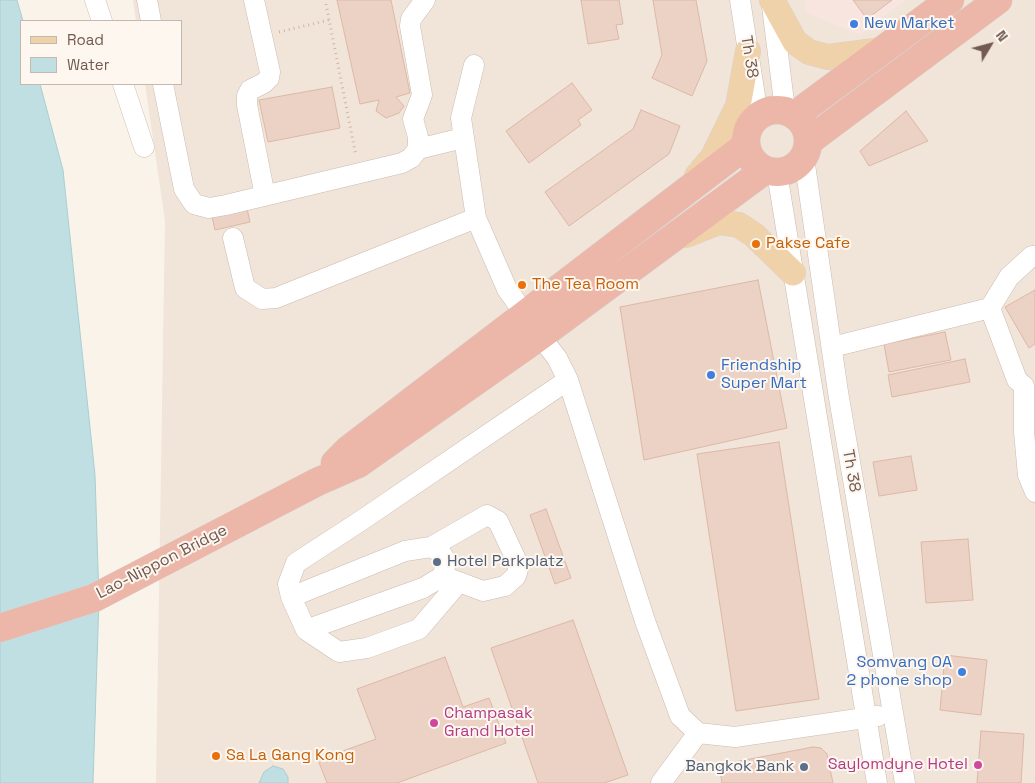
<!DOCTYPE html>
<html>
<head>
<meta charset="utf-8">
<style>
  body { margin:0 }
  #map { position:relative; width:1035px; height:783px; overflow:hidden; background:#faf3ea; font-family:"Space Grotesk",sans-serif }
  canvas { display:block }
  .legend { position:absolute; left:20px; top:20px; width:162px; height:65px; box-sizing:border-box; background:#fdf7f0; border:1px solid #c5b8b0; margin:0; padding:6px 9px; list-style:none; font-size:15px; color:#725a50 }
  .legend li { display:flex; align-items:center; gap:10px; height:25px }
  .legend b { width:25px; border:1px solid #c5b8b0 }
  .north { position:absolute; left:965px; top:20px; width:50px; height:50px; -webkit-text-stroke:4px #fdf7f0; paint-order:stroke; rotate:53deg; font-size:14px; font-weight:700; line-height:20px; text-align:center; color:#725a50 }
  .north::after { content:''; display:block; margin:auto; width:18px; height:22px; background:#725a50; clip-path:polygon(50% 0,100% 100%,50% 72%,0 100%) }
</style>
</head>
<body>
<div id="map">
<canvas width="1035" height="783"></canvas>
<ul class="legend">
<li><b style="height:6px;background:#f0d2aa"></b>Road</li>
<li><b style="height:14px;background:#c0dfe2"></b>Water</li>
</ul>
<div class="north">N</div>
</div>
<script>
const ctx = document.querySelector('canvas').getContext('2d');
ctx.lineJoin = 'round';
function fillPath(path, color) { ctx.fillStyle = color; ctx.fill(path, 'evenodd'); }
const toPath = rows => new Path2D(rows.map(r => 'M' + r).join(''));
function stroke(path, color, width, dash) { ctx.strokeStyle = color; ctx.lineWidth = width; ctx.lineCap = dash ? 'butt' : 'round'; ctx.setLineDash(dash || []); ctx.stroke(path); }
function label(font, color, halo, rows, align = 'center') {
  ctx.font = font + ' "Space Grotesk",sans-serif'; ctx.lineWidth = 4; ctx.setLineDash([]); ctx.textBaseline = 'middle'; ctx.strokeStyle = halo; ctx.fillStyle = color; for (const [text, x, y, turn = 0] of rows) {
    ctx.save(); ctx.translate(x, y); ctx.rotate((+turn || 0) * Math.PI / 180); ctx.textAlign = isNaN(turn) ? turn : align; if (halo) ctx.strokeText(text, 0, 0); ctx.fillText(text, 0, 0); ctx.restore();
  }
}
const residential = toPath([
  [133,0,1035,0,1035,783,156,783,165,221,145,84,181,84,181,21,136,21]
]);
const commercial = toPath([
  [804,0,906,0,860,35,807,13]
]);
const water = toPath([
  [0,0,17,0,23,21,21,21,21,84,40,84,63,170,95,475,99,599,93,783,0,783,0,0],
  [273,766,283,769,288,777,288,783,259,783,264,772,273,766]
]);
const building = toPath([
  [337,0,391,0,410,93,396,97,404,106,399,113,386,118,376,111,379,100,360,104,337,0],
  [581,0,619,0,623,24,616,25,619,39,588,44,581,0],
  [653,0,696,0,707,61,692,96,652,78,662,55,653,0],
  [853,0,892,0,867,19,853,0],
  [572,83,592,110,578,120,581,125,529,163,506,131,572,83],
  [332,87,340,128,268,142,259,100,332,87],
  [641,110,680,126,669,154,569,226,545,192,633,129,641,110],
  [906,111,928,141,869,166,860,151,906,111],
  [246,204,250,222,215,230,211,212,246,204],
  [758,280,787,428,644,460,620,307,758,280],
  [1035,290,1035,344,1029,348,1005,307,1035,290],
  [945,332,951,360,889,372,884,344,945,332],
  [965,359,970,382,892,397,888,375,965,359],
  [779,442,819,699,736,711,697,454,779,442],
  [911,456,917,490,879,496,873,462,911,456],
  [546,509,571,578,555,584,530,515,546,509],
  [968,539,973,600,926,603,921,542,968,539],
  [573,620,628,775,604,783,538,783,491,648,573,620],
  [945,655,987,660,981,715,940,710,945,655],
  [445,657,463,707,489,698,506,743,397,783,327,783,318,760,376,739,357,689,445,657],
  [981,731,1024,734,1021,783,977,783,981,731],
  [813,747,821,748,827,754,833,783,722,783,719,765,813,747]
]);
const path = toPath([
  [326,4,356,156],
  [279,32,329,20]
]);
const minor = toPath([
  [95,0,102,21],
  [147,0,151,21],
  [254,0,270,72,269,78,264,83,250,90,247,96,247,105,265,196],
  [740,0,758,115],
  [772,6,785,110],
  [123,84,144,147],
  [163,84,184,189,194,204,209,208,226,205,402,163,411,158,418,149,418,137,413,119,422,95,410,26,411,19,425,0],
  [418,149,463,138],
  [804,158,838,392,905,783],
  [777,173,877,783],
  [233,238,245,288,262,299,276,298,476,218],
  [990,308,1017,380,1024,386,1024,432,1028,475,1035,492],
  [832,347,990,308,1009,277,1032,256,1035,256],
  [568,380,645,621,680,716,698,733,735,737,878,716],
  [431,547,487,515,498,521,519,566,516,576,505,586,483,591,443,576],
  [291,597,405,551,431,547,441,553,446,561,443,576,423,588,306,630,291,597,288,584,296,563,359,522,568,380,557,358,540,336,507,289,476,218,461,118,474,65],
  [306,630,339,652,367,648,419,629,459,582],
  [661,783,698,733]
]);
const major = toPath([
  [772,0,795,42,809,52,828,57,883,50],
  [697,176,713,157,738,106,748,51],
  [686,235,719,222,739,225,754,235,793,273]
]);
const highway = toPath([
  '746 141a31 31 0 1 1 62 0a31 31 0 1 1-62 0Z',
  [795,115,950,0],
  [809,141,998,0],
  [335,463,349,449,745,146],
  [0,628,94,598,317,482,358,464,540,336,765,170]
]);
const markers = [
  [854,24,5,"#3f7fe0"],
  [756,244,5,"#e8710a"],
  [522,285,5,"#e8710a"],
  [711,375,5,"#3f7fe0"],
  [437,562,5,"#5c6f8a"],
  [962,672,5,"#3f7fe0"],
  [434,723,5,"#d1479c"],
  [216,756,5,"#e8710a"],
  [978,765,5,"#d1479c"],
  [804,767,5,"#5c6f8a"]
];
const shopNames = [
  ["New Market",864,24],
  ["Friendship",721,366],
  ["Super Mart",721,384],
  ["Somvang OA",952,663,"right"],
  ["2 phone shop",952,681,"right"]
];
const streetNames = [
  ["Th 38",749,57,81],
  ["Th 38",851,471,80],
  ["Lao-Nippon Bridge",162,562,-27]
];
const foodNames = [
  ["Pakse Cafe",766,244],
  ["The Tea Room",532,285],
  ["Sa La Gang Kong",226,756]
];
const serviceNames = [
  ["Hotel Parkplatz",447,562],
  ["Bangkok Bank",794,767,"right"]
];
const hotelNames = [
  ["Champasak",444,714],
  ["Grand Hotel",444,732],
  ["Saylomdyne Hotel",968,765,"right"]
];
fillPath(residential, '#f1e4d9');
fillPath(commercial, '#f9e5df');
fillPath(water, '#c0dfe2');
stroke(water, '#a8ced2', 1);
fillPath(building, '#ecd2c4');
stroke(building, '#ddb8a7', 1);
stroke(minor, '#cbbbb1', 21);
stroke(major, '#d8d1ce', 26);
stroke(highway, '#d8d1ce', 29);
stroke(path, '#d1b5a7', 3, [1, 4]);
stroke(minor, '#fff', 20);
stroke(major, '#f0d2aa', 25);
stroke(highway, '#ecb6a8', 28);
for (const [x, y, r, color] of markers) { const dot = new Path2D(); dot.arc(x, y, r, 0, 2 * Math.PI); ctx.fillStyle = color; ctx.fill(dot); stroke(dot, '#fdf7f0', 2); }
label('16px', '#366cbe', '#fdf7f0', shopNames, 'left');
label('16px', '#725a50', '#fdf7f0', streetNames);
label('16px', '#c56008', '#fdf7f0', foodNames, 'left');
label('16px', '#4e5e75', '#fdf7f0', serviceNames, 'left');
label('16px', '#b23c85', '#fdf7f0', hotelNames, 'left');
</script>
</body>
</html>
